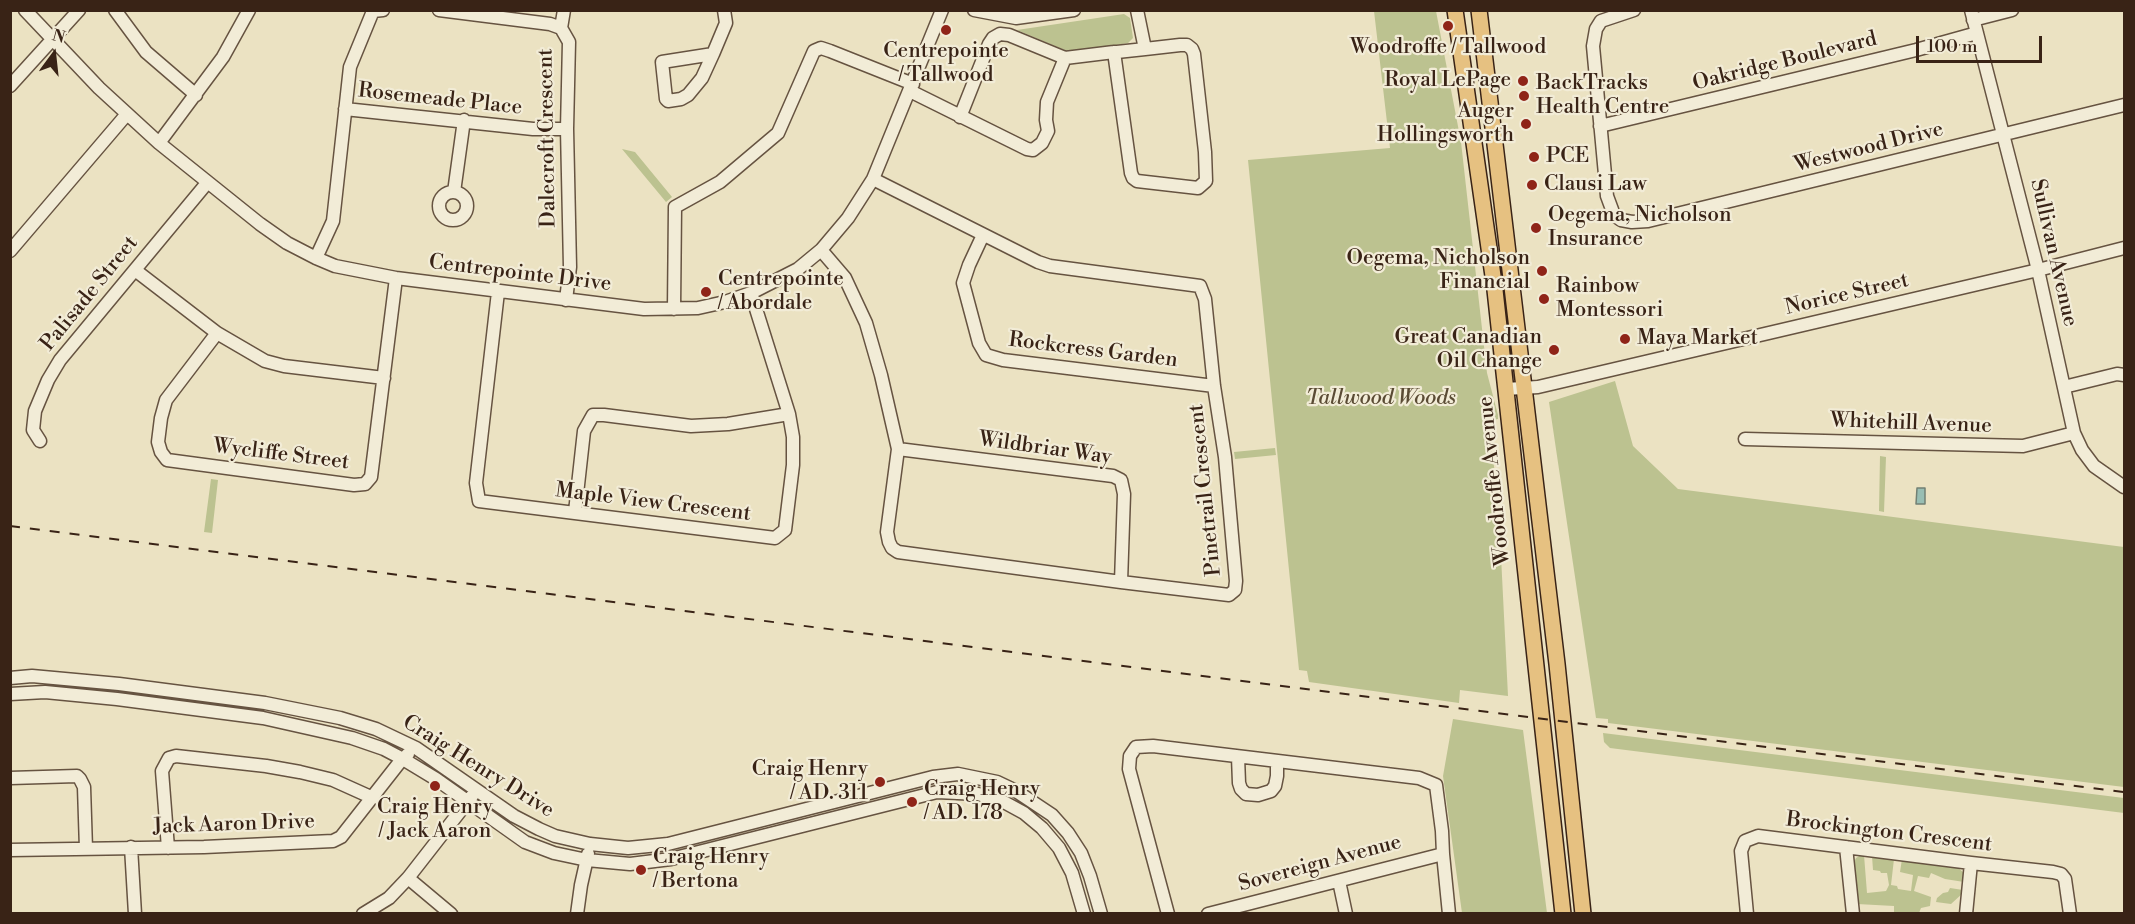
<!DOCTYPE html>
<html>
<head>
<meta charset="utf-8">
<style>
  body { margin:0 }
  #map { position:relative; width:2135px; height:924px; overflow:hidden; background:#ebe2c2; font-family:"Libre Bodoni",serif }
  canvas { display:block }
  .frame { position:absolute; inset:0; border:12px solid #392316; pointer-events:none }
  .north { position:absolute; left:24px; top:24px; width:60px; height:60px; -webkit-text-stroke:4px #f2ecd7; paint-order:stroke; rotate:15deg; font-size:16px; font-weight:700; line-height:24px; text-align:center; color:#392316 }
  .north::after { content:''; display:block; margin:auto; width:21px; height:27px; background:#392316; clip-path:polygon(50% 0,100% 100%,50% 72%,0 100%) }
  .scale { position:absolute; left:1916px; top:36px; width:126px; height:27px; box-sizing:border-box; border:3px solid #392316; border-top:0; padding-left:8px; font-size:18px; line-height:21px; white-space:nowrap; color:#392316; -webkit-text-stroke:4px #f2ecd7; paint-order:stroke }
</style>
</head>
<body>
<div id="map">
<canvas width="2135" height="924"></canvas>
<div class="frame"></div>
<div class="north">N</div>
<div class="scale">100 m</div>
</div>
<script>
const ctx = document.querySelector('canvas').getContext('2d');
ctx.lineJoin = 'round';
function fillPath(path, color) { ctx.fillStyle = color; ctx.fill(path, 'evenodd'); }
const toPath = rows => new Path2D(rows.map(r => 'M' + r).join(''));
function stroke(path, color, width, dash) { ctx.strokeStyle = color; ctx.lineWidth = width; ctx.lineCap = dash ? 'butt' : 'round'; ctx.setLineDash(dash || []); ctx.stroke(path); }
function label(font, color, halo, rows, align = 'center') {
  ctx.font = font + ' "Libre Bodoni",serif'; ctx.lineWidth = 4.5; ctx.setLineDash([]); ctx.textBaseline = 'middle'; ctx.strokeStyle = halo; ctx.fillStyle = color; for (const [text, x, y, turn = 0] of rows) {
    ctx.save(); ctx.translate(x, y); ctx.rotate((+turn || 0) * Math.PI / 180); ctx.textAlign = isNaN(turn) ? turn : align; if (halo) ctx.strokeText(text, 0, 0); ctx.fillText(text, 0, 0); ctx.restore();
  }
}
const green = toPath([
  [1374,11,1436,11,1461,142,1487,373,1498,415,1498,419,1488,421,1497,489,1495,491,1500,536,1508,696,1460,690,1459,703,1309,682,1307,671,1299,670,1248,160,1390,148],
  [1124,14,1130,18,1133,38,1128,43,1075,52,1067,51,1017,30],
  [622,149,635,152,672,197,666,202],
  [1615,381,1633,446,1678,489,2124,547,2124,787,1608,723,1608,719,1596,718,1549,402],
  [1275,448,1276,455,1235,459,1234,452],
  [1880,456,1886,457,1884,512,1879,511],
  [211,479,218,480,212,533,204,532],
  [1453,719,1523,730,1547,913,1462,913,1443,776],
  [1603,733,2124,798,2124,813,1610,748,1604,742],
  [1861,855,1864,855,1867,893,1886,891,1889,885,1887,873,1881,873,1880,871,1873,870,1872,856,1894,859,1891,885,1897,886,1898,889,1911,891,1913,875,1900,872,1902,859,1956,866,1964,873,1964,882,1945,879,1931,873,1929,878,1918,876,1914,891,1931,897,1930,906,1921,908,1919,913,1894,913,1894,906,1857,904,1852,866,1856,858],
  [1950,888,1963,890,1963,893,1951,904,1936,902,1937,898,1943,893,1948,892]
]);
const water = toPath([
  [1917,488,1925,488,1925,504,1916,504,1917,488]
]);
const minor = toPath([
  [25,10,99,88,159,143,260,224,287,243,316,258,335,266,396,278,644,309,698,308,725,302,751,293,798,269,821,250,848,218,873,179,942,10],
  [115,10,146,52,196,95],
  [439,10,550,24,561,28,569,42,567,129,570,267,566,300],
  [974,10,1016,18,1074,10],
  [1137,10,1145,49],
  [1634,10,1601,21,1596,29,1593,46,1607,196,1614,215,1621,220,1632,222,1648,221,2124,105],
  [1971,10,2038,270,2074,433,2082,450,2094,466,2124,487],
  [1973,20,2012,10],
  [561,28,564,10],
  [713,54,662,62,666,99,668,101,681,99,688,95,702,78,713,54,726,23,724,10],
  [10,86,79,10],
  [910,91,1027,149,1033,150,1042,143,1048,131,1046,120,1047,102,1065,58],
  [345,109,533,129,567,129],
  [960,117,989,44,993,38,1000,34,1009,35,1065,58,1114,52,1117,52,1145,49,1180,45,1187,45,1192,49,1194,54,1205,152,1206,181,1198,188,1137,181,1133,178,1131,173,1114,52],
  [1600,126,1916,50,1977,33],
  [159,143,223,57,249,10],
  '439 206a14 14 0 1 1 28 0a14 14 0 1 1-28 0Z',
  [454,192,464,120],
  [983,235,969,265,963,283,979,343,986,355,1003,360,1214,386],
  [821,250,845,278,866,323,881,375,898,449,887,532,889,542,892,548,898,552,1121,582,1229,595,1235,590,1236,581,1225,457,1214,386,1205,299,1200,286,1050,266,1038,262,873,179],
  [10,251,127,114],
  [316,258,333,221,350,67,373,11,383,10],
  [135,270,217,333,265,361,284,366,384,378],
  [498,292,476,483,479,501,775,538,785,530,793,465,793,437,789,414,751,293],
  [674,309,675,207,720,182,778,133,814,51,821,48,830,51,913,84],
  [217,333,166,400,161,418,158,442,161,452,167,460,354,485,365,484,371,477,396,278],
  [2064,387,2117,374,2124,375],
  [1506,389,1538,387,2038,270,2124,248],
  [1745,439,2023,446,2074,433],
  [40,441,33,430,35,411,48,380,60,360,207,183],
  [898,449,1113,476,1121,480,1124,494,1121,582],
  [575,512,584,431,593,415,604,415,691,426,728,424,789,414],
  [10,678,32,676,119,684,265,703,340,718,376,729,416,748,514,816,539,829,555,836,590,844,628,848,668,844,933,777,958,774,997,782,1016,791,1052,815,1068,833,1081,853,1090,876,1101,914],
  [10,694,45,692,117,699,263,718,352,738,384,749,403,759,436,779,525,842,554,853,587,860,630,864,671,859,937,792,978,794,1002,801,1024,813,1042,828,1059,848,1072,873,1084,914],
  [1238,757,1239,783,1241,789,1246,794,1258,795,1271,791,1275,786,1277,776,1277,761],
  [10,778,77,776,80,779,84,787,86,849],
  [131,847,135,914],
  [1846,847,1853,914],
  [168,848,162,771,169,758,176,756,266,766,300,772,333,780,373,798],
  [10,850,204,847,333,841,341,837,399,763,408,754],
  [408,878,451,914],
  [1339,881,1346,914],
  [363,914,389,898,408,878,472,796],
  [577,914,581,885,588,854],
  [1168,914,1129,769,1130,756,1136,747,1153,746,1419,778,1436,785,1442,831,1443,854,1449,914],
  [1208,914,1443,854],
  [1747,914,1741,851,1745,841,1758,836,1971,863,2053,872,2061,874,2065,879,2070,914],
  [1966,914,1971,863]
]);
const major = toPath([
  [1455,10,1495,290,1563,914],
  [1479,10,1557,664,1583,914]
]);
const rail = toPath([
  [10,526,2124,792]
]);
const markers = [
  [1448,26,6,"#8f2418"],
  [946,30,6,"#8f2418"],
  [1523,81,6,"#8f2418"],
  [1524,96,6,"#8f2418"],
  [1526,124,6,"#8f2418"],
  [1534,157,6,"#8f2418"],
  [1532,185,6,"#8f2418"],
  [1536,228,6,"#8f2418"],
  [1542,271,6,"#8f2418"],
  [706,292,6,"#8f2418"],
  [1544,299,6,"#8f2418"],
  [1625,339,6,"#8f2418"],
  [1554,350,6,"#8f2418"],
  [880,782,6,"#8f2418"],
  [435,786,6,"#8f2418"],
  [912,802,6,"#8f2418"],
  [641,870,6,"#8f2418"]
];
const poiNames = [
  ["Woodroffe / Tallwood",1448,48,"center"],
  ["Centrepointe",946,52,"center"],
  ["/ Tallwood",946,76,"center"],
  ["Royal LePage",1511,81,"right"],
  ["BackTracks",1536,84],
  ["Health Centre",1536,108],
  ["Auger",1514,112,"right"],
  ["Hollingsworth",1514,136,"right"],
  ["PCE",1546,157],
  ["Clausi Law",1544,185],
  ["Oegema, Nicholson",1548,216],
  ["Insurance",1548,240],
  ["Oegema, Nicholson",1530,259,"right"],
  ["Financial",1530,283,"right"],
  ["Centrepointe",718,280],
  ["/ Abordale",718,304],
  ["Rainbow",1556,287],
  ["Montessori",1556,311],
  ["Great Canadian",1542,338,"right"],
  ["Oil Change",1542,362,"right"],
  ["Maya Market",1637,339],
  ["Craig Henry",868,770,"right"],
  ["/ AD. 311",868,794,"right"],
  ["Craig Henry",924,790],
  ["/ AD. 178",924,814],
  ["Craig Henry",435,808,"center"],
  ["/ Jack Aaron",435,832,"center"],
  ["Craig Henry",653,858],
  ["/ Bertona",653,882]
];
const streetNames = [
  ["Oakridge Boulevard",1785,62,-14],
  ["Rosemeade Place",440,100,6],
  ["Dalecroft Crescent",548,138,-91],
  ["Westwood Drive",1869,148,-14],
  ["Sullivan Avenue",2053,253,77],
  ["Centrepointe Drive",520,274,7],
  ["Palisade Street",90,294,-51],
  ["Norice Street",1847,295,-13],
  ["Rockcress Garden",1093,351,7],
  ["Whitehill Avenue",1911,424,2],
  ["Wildbriar Way",1045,449,8],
  ["Wycliffe Street",281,455,7],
  ["Woodroffe Avenue",1495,481,-96],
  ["Pinetrail Crescent",1206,490,-96],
  ["Maple View Crescent",653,503,7],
  ["Craig Henry Drive",478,767,32],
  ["Jack Aaron Drive",234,825,-2],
  ["Brockington Crescent",1889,833,7],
  ["Sovereign Avenue",1320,864,-15]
];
const parkNames = [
  ["Tallwood Woods",1381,399]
];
fillPath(green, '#bcc290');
fillPath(water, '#98beb3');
stroke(water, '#728074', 1.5);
stroke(minor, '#665341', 15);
stroke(major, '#392316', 18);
stroke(minor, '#f2ecd7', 12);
stroke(major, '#e6c181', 15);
stroke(rail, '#392316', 2, [10, 10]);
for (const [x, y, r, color] of markers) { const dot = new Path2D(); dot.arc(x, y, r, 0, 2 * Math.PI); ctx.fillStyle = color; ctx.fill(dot); stroke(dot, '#f2ecd7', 2); }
label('21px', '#392316', '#f2ecd7', poiNames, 'left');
label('21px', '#392316', '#f2ecd7', streetNames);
label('italic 21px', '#5a4b34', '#f2ecd7', parkNames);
</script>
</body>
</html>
